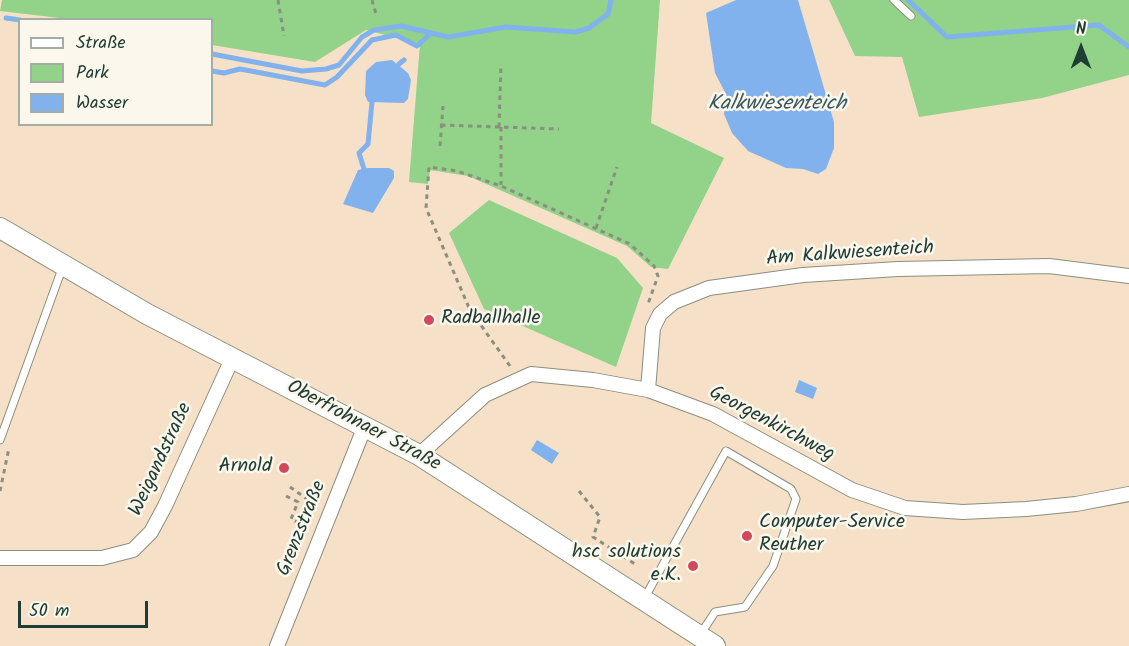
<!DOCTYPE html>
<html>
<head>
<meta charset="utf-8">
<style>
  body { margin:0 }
  #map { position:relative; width:1129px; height:646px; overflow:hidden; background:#f6e1c8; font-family:Kalam,sans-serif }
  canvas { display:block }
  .legend { position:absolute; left:18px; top:18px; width:195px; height:108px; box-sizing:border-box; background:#fbf7ec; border:2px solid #a3ada2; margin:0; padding:8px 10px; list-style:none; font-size:18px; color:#1f3d34 }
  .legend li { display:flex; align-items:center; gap:12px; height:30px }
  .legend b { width:30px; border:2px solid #a3ada2 }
  .north { position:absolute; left:1051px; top:18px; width:60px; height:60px; -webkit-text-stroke:4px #fbf7ec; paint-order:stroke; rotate:0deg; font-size:16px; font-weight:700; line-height:24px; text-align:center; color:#1f3d34 }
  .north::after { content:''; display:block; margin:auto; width:21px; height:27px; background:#1f3d34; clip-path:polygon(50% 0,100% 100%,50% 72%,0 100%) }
  .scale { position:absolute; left:18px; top:601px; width:130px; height:27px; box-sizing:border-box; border:3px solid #1f3d34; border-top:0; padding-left:8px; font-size:18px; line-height:21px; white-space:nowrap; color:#1f3d34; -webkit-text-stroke:4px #fbf7ec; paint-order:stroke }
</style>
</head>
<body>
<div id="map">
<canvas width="1129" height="646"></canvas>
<ul class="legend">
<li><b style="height:8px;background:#fff"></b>Straße</li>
<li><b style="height:16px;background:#92d289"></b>Park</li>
<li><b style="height:16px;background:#81b2ed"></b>Wasser</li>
</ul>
<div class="north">N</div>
<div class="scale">50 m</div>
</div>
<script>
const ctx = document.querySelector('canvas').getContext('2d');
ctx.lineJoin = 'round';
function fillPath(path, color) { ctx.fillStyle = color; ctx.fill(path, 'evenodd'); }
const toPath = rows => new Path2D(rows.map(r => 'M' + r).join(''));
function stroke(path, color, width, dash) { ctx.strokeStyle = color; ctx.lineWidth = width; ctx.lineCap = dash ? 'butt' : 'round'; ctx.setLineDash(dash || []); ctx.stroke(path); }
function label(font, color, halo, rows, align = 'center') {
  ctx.font = font + ' Kalam,sans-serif'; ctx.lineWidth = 5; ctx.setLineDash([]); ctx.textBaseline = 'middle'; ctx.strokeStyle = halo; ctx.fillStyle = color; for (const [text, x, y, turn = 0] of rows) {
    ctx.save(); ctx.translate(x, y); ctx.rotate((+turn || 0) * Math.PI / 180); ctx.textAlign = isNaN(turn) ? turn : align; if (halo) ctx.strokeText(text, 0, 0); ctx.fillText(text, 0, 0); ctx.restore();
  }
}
const green = toPath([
  [2,0,660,0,651,123,724,158,668,269,651,267,627,246,468,176,430,170,428,184,409,182,420,44,366,30,315,62,212,45,212,20,68,19,0,11],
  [829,0,1129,0,1129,75,1042,98,919,117,902,57,855,56],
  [489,200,617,258,643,288,616,367,484,309,449,233]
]);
const water = toPath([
  [736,0,798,0,834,122,834,148,826,169,818,174,803,169,786,168,748,151,732,133,724,114,727,96,715,73,706,13],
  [392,60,408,73,411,80,408,99,404,103,368,102,365,95,366,71,376,62],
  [368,168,389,168,394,171,394,178,373,213,343,204,358,170],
  [799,380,817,388,813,399,795,392],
  [537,440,559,453,552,464,531,450]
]);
const stream = toPath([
  [908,0,947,37,1099,25,1129,47],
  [6,18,20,20],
  [212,54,302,71,326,69,339,65,362,37,374,30,401,26,448,37,506,27,576,32,589,28,608,14,611,0],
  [399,64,404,60],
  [212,71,224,73,240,69,325,85,337,77,372,40,396,35,417,46,430,34],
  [364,169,359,153,368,144,372,102]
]);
const path = toPath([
  [278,0,284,36],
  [372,0,376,14],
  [441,125,559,129],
  [499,127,501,64],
  [501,127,501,185],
  [440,146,443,106],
  [596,228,617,167],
  [510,366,470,310,426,208,429,167,457,171,501,186,630,244,654,266,658,276,648,304],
  [290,487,307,499],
  [0,491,9,448],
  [579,491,600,517,593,537,635,564],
  [286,496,298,502,291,519,297,522]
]);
const lane = toPath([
  [894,0,911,16],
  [0,440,63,266],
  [644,599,726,451,791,489,796,499,773,566,745,607,715,612,700,635]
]);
const street = toPath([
  [648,390,653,328,660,314,674,302,709,288,803,275,898,269,1049,266,1129,276],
  [419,455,485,395,531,374,593,380,648,390,713,414,852,490,905,508,963,512,1026,509,1076,504,1129,494],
  [0,558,102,558,133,550,151,532,165,506,232,359],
  [277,646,365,426]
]);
const secondary = toPath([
  [0,228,147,314,419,455,715,646]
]);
const markers = [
  [429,320,6,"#d1495b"],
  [284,468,6,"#d1495b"],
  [747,536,6,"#d1495b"],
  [693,566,6,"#d1495b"]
];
const streetNames = [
  ["Am Kalkwiesenteich",850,255,-4],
  ["Georgenkirchweg",771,425,28],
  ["Oberfrohnaer Straße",363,427,28],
  ["Weigandstraße",162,460,-65],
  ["Grenzstraße",303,529,-68]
];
const poiNames = [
  ["Radballhalle",441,320],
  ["Arnold",272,468,"right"],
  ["Computer-Service",759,524],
  ["Reuther",759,547],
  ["hsc solutions",681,554,"right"],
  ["e.K.",681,577,"right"]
];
const waterNames = [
  ["Kalkwiesenteich",777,105]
];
fillPath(green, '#92d289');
fillPath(water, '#81b2ed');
stroke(stream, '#81b2ed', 5);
stroke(lane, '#8a8f7e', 9);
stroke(street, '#8a8f7e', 16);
stroke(secondary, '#8a8f7e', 22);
stroke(path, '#8a8f7e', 3, [4.5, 4.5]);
stroke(lane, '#fff', 7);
stroke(street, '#fff', 14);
stroke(secondary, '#fff', 20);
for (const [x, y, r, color] of markers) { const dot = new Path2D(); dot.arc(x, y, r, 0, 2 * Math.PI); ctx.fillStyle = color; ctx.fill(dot); stroke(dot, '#fbf7ec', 2); }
label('20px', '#1f3d34', '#fbf7ec', streetNames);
label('20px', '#1f3d34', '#fbf7ec', poiNames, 'left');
label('italic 21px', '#385a62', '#fbf7ec', waterNames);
</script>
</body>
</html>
